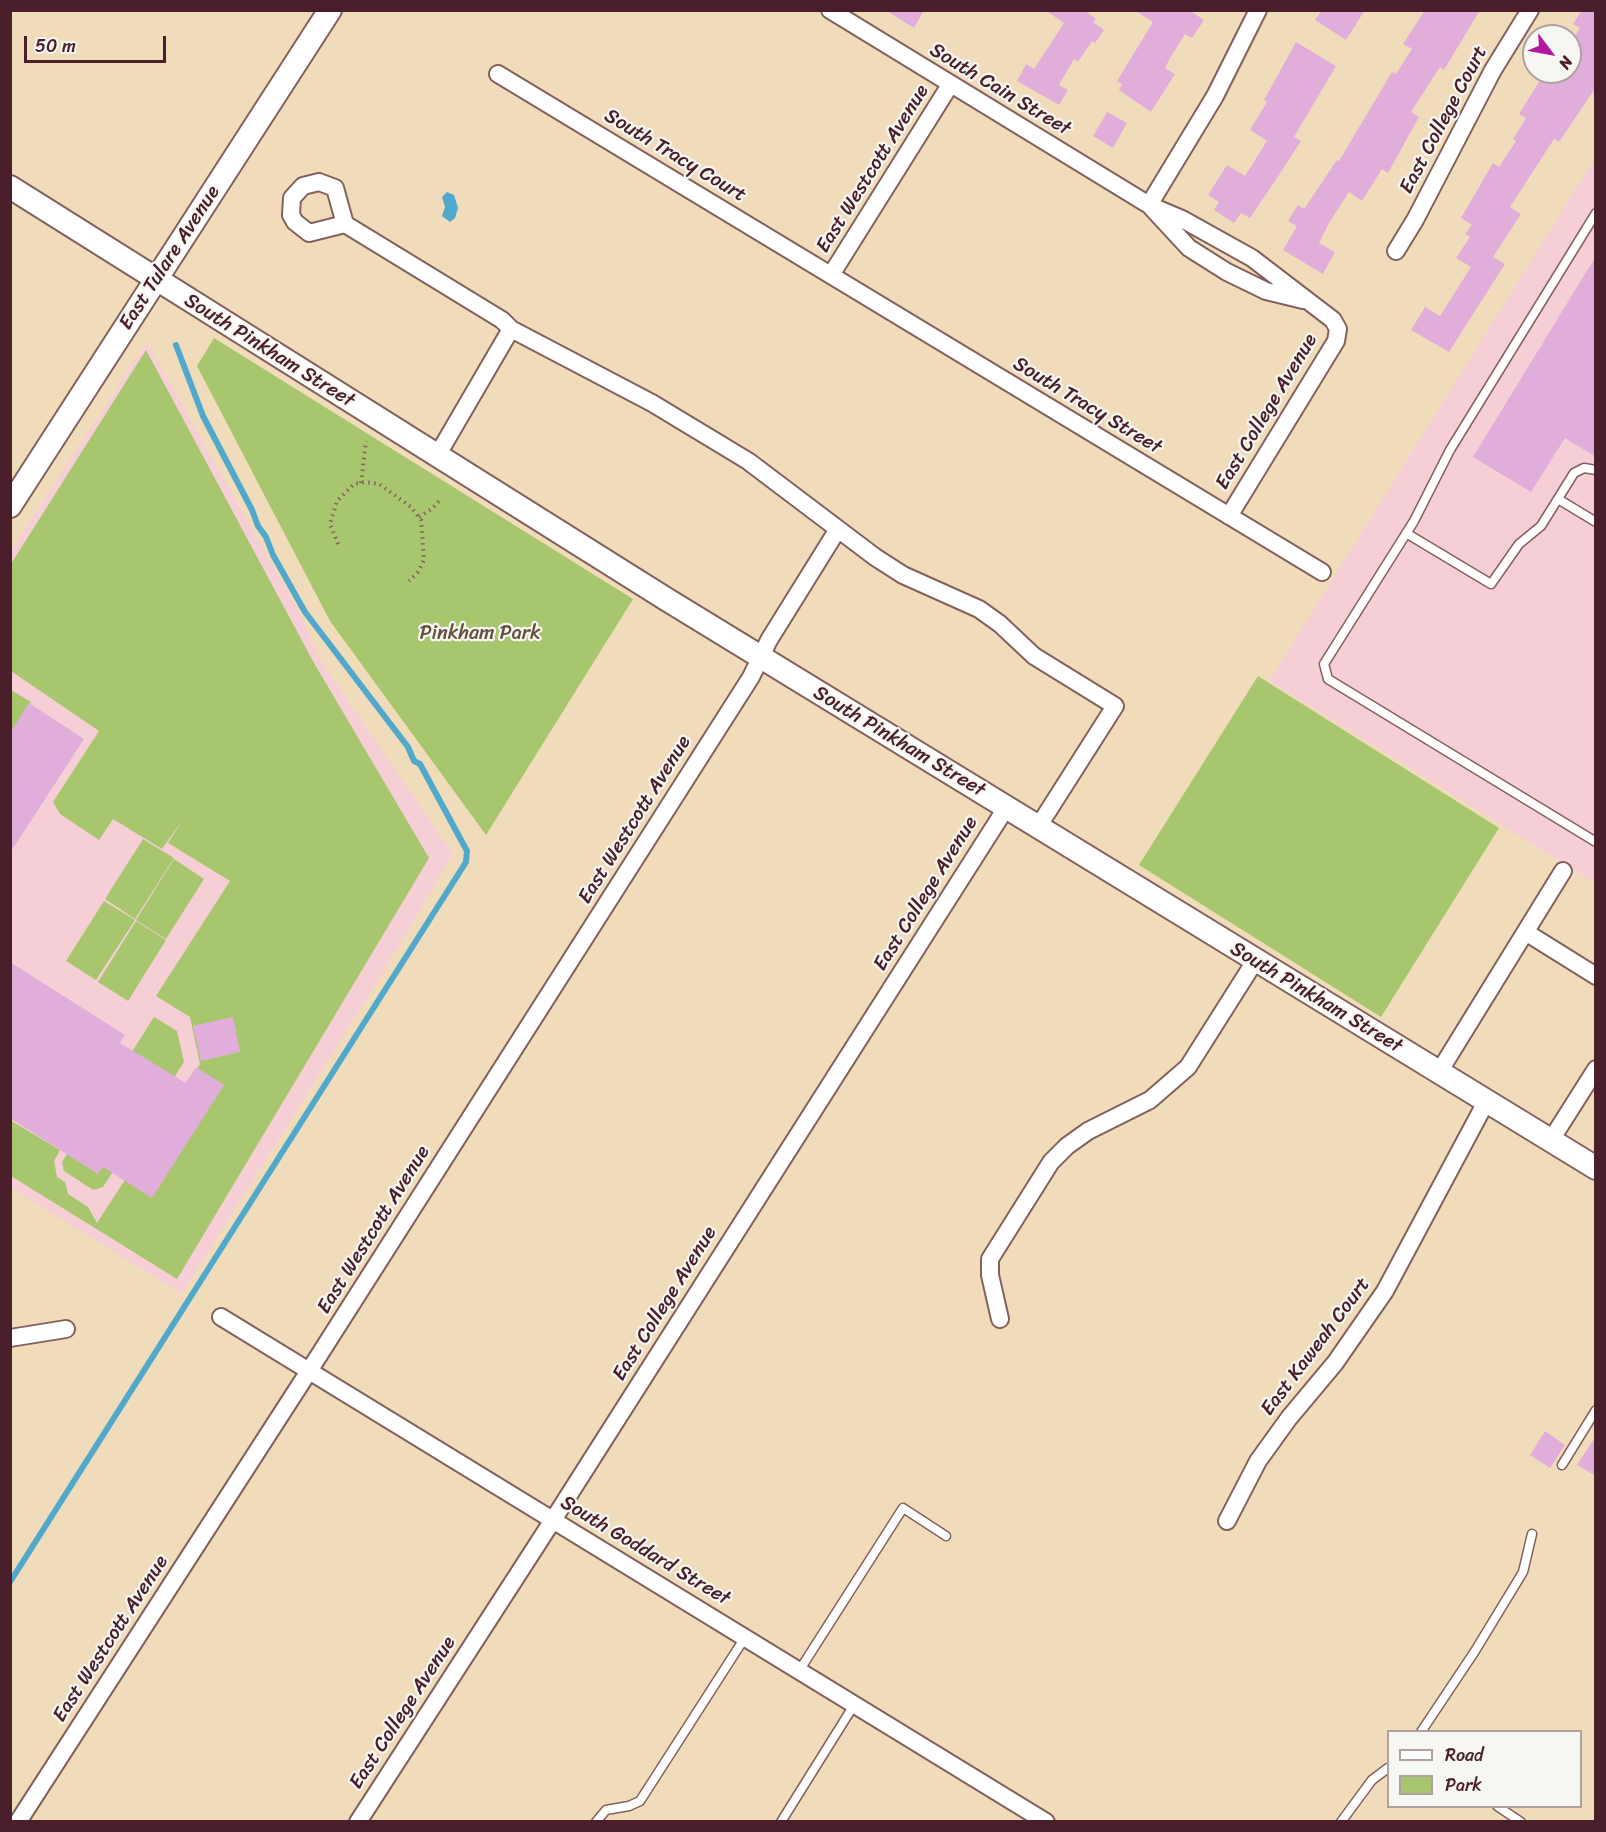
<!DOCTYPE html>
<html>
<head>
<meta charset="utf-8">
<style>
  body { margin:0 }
  #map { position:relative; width:1606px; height:1832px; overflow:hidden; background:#f0dcbb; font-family:Sriracha,sans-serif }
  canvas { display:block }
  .frame { position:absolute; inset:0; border:12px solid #4a1f2b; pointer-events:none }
  .legend { position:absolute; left:1387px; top:1730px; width:195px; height:78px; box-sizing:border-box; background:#f6f6f2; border:2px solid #b1a0a2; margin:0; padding:8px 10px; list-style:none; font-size:18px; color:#4a1f2b }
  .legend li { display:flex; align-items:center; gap:12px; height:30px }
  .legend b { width:30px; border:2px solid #b1a0a2 }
  .north { position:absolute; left:1522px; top:24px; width:60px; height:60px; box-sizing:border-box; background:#f6f6f2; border:2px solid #b1a0a2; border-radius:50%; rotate:122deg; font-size:16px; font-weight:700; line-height:24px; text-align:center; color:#4a1f2b }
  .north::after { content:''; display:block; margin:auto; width:21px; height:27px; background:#b5179e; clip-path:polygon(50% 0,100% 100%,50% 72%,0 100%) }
  .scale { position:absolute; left:24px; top:36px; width:142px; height:27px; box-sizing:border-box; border:3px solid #4a1f2b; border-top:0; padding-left:8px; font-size:18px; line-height:21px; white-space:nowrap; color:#4a1f2b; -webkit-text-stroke:4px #f6f6f2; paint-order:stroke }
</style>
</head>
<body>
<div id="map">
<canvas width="1606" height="1832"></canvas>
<div class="frame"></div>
<ul class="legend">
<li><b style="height:8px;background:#fff"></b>Road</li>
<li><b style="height:16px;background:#a8c66d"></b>Park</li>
</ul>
<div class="north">N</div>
<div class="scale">50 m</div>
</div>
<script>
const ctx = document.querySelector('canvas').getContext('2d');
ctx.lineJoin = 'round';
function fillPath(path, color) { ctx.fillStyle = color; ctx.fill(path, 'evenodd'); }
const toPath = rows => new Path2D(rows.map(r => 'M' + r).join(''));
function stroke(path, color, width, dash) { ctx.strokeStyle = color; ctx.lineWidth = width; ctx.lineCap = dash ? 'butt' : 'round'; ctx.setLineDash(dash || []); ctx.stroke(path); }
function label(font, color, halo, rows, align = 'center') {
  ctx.font = font + ' Sriracha,sans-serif'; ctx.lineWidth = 4.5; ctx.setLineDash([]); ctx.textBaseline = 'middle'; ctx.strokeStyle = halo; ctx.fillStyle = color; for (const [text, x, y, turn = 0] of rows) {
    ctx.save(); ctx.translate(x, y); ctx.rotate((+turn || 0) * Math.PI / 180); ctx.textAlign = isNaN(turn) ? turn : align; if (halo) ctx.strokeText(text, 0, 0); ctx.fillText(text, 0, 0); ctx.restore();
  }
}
const built = toPath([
  [1595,158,1595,883,1269,681],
  [147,342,302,618,319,658,453,854,377,982,182,1294,11,1188,10,552]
]);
const green = toPath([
  [214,338,633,599,486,835,330,621,197,366],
  [146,350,314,663,429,858,177,1279,11,1176,10,1120,60,1150,54,1161,57,1177,65,1182,68,1194,88,1207,97,1223,200,1064,190,1017,156,996,230,881,168,843,183,819,162,849,113,819,99,840,60,814,53,802,99,731,11,671,11,564],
  [1258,676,1499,828,1381,1017,1139,865],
  [11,690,31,702,11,733],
  [143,839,174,858,135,919,105,899],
  [174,859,204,879,166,939,136,920],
  [104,901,135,920,96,980,66,961],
  [136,921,166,940,128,1001,98,982],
  [154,1017,177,1031,184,1062,103,1187,93,1190,64,1171,62,1162]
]);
const water = toPath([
  [447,192,454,195,458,208,455,218,450,222,442,216,445,207,442,197]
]);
const stream = toPath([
  [10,1582,466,862,467,851,420,764,414,761,408,747,305,612,273,555,266,537,258,526,252,510,203,416,176,345]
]);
const building = toPath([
  [885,10,924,10,914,28],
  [1045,10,1084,10,1096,19,1093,22,1104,30,1095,43,1092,41,1078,62,1074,59,1059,85,1068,90,1059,105,1017,81,1026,64,1034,69,1064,23],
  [1134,10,1189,10,1204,20,1192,38,1185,34,1169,60,1165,68,1175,74,1151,112,1119,90,1122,84,1117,81,1153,22],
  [1322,10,1365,10,1346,40,1315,20],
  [1425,10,1480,10,1444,70,1440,67,1411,112,1419,117,1388,173,1382,169,1362,201,1349,192,1329,223,1319,243,1335,252,1323,274,1283,250,1297,226,1288,221,1298,205,1304,209,1337,160,1339,161,1392,72,1396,74,1412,49,1403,44],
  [1582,10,1596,10,1596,87,1559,142,1554,139,1510,207,1521,214,1493,257,1505,264,1449,352,1411,330,1425,307,1440,316,1471,267,1456,258,1470,237,1465,234,1472,225,1461,218,1493,163,1499,167,1516,141,1513,139,1526,118,1519,114,1545,72,1570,72,1570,43,1580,28,1573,24],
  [1296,42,1336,66,1294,137,1301,141,1277,178,1250,218,1241,213,1234,223,1214,210,1219,202,1208,195,1227,165,1245,176,1267,141,1250,130,1267,102,1264,100],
  [1107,112,1127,123,1113,148,1093,136],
  [1596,256,1596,457,1565,438,1531,492,1473,457],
  [29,703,84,739,10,853,10,733],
  [10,962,125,1035,120,1043,186,1083,196,1067,224,1085,152,1198,103,1167,98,1174,10,1118],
  [233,1017,240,1052,201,1061,193,1026],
  [1545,1431,1565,1445,1550,1468,1530,1455],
  [1596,1436,1596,1476,1577,1465]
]);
const path = toPath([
  [361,483,366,441],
  [419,517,433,508,439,501],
  [338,544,330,524,337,501,354,484,365,482,379,484,411,507,421,520,424,560,418,572,409,581]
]);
const lane = toPath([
  [1596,213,1450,450,1414,521,1324,664,1328,679,1596,842],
  [1558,499,1596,522],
  [1406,533,1491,584,1519,544,1541,526,1574,473,1584,468,1596,470],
  [1562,1465,1596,1410],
  [799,1671,903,1508,946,1536],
  [1421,1732,1475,1651,1523,1572,1532,1534],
  [1497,1806,1521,1822],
  [596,1822,606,1810,629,1806,640,1801,744,1639],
  [781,1822,854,1705],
  [1341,1822,1372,1780,1388,1768]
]);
const street = toPath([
  [830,10,1149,205,1182,219,1252,258,1333,320,1338,329,1336,341,1229,516],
  [498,74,1322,572],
  [319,182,335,188,345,224,309,233,295,222,291,215,292,198,303,186,319,182],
  [1149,205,1215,96,1258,10],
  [1152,208,1189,248,1227,272,1266,291,1303,300],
  [345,224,502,320,511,329,652,403,748,461,875,557,903,575,979,609,1000,624,1034,656,1115,706,1038,827],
  [1396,251,1415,220,1493,70,1530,10],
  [831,275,950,85],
  [437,456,511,329],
  [1527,933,1596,976],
  [1439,1072,1563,871],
  [1551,1140,1596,1069],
  [221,1317,1046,1822],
  [1000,1319,990,1275,990,1259,1051,1162,1067,1146,1088,1131,1150,1100,1188,1067,1255,961],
  [10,1338,66,1329],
  [1227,1521,1258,1461,1289,1418,1335,1363,1385,1291,1486,1102],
  [18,1822,309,1371,751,677,769,640,838,529],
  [358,1822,553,1520,1006,808]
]);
const secondary = toPath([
  [10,187,666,599,1596,1168],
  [10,506,330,10]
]);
const streetNames = [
  ["South Cain Street",1000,90,31],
  ["East College Court",1444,120,-62],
  ["South Tracy Court",675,156,31],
  ["East Westcott Avenue",873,169,-58],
  ["East Tulare Avenue",170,258,-57],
  ["South Pinkham Street",269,351,32],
  ["South Tracy Street",1087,406,31],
  ["East College Avenue",1267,412,-59],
  ["South Pinkham Street",899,742,31],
  ["East Westcott Avenue",635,820,-58],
  ["East College Avenue",926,894,-58],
  ["South Pinkham Street",1316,998,31],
  ["East Westcott Avenue",374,1230,-58],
  ["East College Avenue",665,1304,-58],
  ["East Kaweah Court",1316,1347,-53],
  ["South Goddard Street",645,1551,31],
  ["East Westcott Avenue",111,1639,-57],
  ["East College Avenue",403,1713,-57]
];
const parkNames = [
  ["Pinkham Park",480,634]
];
fillPath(built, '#f6cfd6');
fillPath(green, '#a8c66d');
fillPath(water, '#50a8cd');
stroke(stream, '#50a8cd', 6);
fillPath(building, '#e1aedc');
stroke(lane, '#84615d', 11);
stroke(street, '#84615d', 20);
stroke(secondary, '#84615d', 26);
stroke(path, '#84615d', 4, [1.5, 4.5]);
stroke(lane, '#fff', 8);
stroke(street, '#fff', 16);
stroke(secondary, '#fff', 22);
label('20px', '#4a1f2b', '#f6f6f2', streetNames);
label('20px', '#66513f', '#f6f6f2', parkNames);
</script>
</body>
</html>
